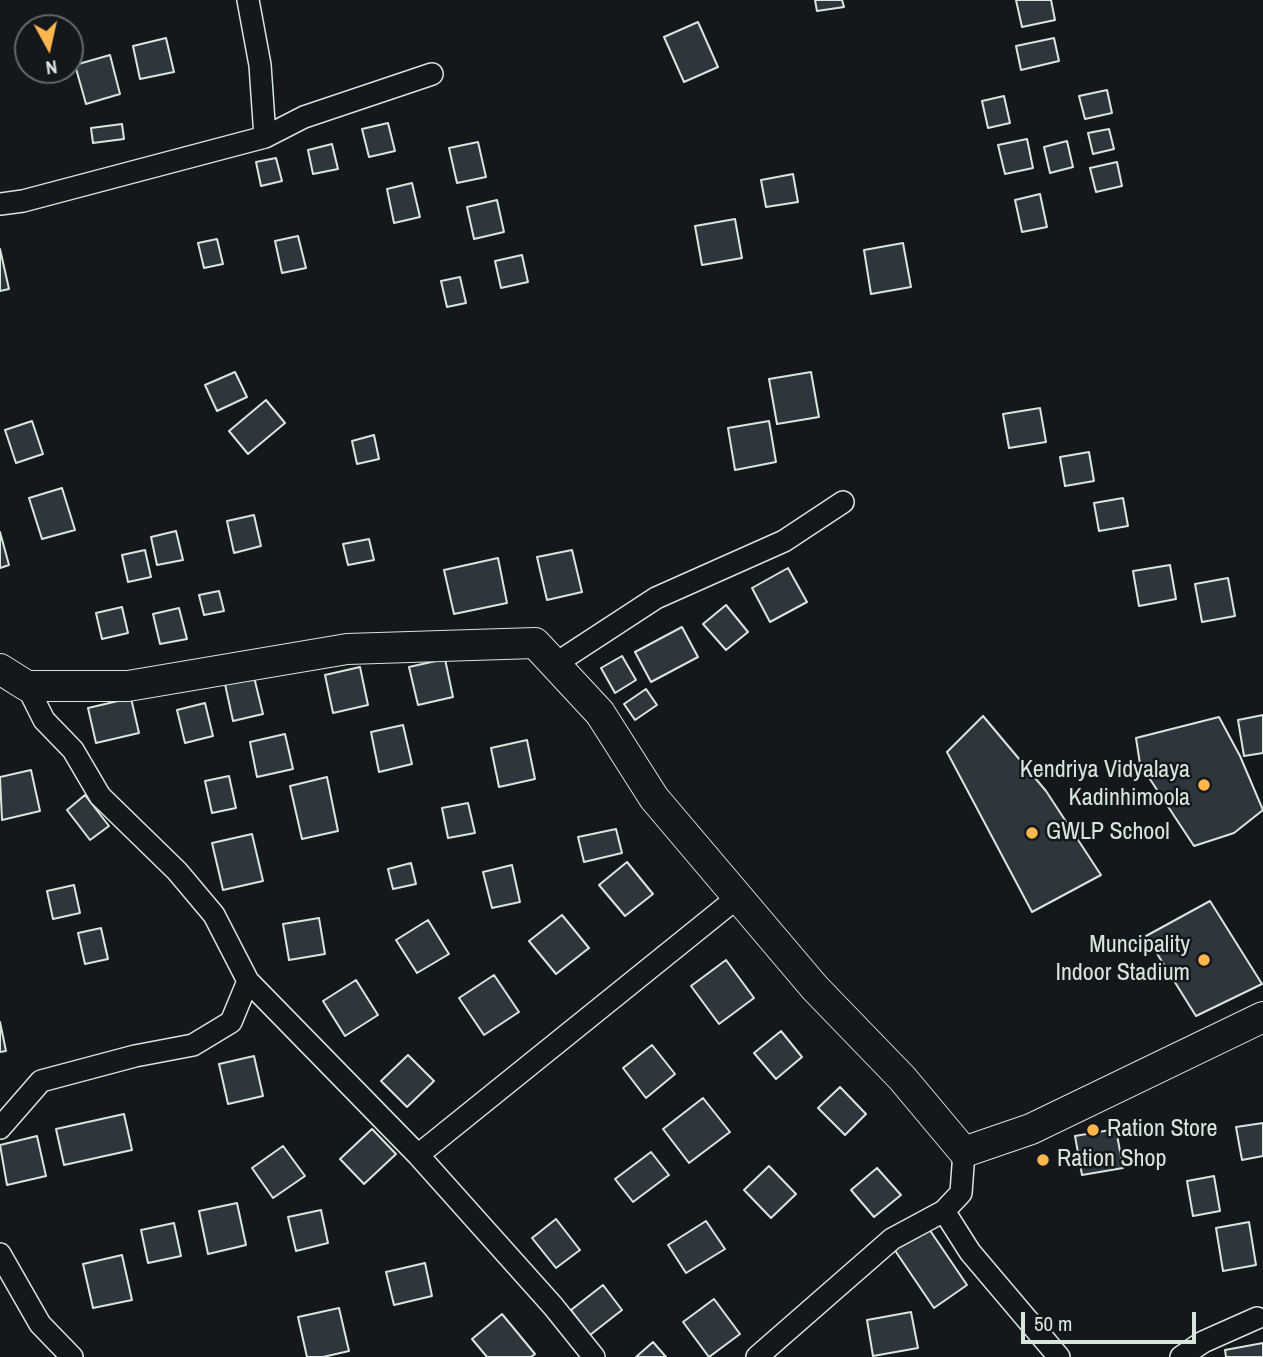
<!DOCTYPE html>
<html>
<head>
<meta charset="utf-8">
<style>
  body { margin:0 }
  #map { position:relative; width:1263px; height:1357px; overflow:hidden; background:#14181c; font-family:"Archivo Narrow",sans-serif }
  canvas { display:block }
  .north { position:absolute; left:14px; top:14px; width:70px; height:70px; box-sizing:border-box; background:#14181c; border:2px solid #626a69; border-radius:50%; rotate:172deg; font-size:19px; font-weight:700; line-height:28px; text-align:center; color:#d8e6dc }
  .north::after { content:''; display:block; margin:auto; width:24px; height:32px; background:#ffb74d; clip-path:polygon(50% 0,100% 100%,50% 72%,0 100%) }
  .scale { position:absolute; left:1021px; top:1312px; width:175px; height:32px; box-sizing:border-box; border:4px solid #d8e6dc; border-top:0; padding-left:9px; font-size:21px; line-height:24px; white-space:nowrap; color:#d8e6dc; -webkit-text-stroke:5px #14181c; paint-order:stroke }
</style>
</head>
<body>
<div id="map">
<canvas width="1263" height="1357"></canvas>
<div class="north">N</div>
<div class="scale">50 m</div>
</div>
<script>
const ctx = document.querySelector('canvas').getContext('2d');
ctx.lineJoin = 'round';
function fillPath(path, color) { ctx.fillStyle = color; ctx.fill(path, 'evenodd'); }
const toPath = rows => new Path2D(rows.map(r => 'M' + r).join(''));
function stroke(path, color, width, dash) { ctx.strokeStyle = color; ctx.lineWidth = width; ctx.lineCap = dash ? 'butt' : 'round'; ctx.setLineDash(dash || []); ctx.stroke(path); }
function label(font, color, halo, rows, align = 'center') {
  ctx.font = font + ' "Archivo Narrow",sans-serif'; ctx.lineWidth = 5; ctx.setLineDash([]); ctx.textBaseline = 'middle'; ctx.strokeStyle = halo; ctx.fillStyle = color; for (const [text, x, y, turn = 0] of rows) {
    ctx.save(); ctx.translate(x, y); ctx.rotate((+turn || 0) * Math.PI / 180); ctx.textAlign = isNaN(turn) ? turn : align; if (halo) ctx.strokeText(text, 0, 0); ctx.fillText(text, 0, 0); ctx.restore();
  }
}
const building = toPath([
  [815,0,842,0,844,7,817,11,815,0],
  [1016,0,1051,0,1055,20,1022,27,1016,0],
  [698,22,718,67,684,82,664,37,698,22],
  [166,38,174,72,140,79,133,46,166,38],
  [1054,38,1059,61,1021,70,1016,46,1054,38],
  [110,55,120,94,86,104,75,65,110,55],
  [1107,90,1112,113,1085,119,1079,96,1107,90],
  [1004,96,1010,123,988,128,982,101,1004,96],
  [388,123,395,151,369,157,362,129,388,123],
  [122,124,124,139,93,143,91,128,122,124],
  [1109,129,1114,149,1093,154,1088,133,1109,129],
  [1027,139,1033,168,1005,174,998,145,1027,139],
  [1067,141,1073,167,1050,173,1044,147,1067,141],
  [478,142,486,177,457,183,449,148,478,142],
  [332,144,338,169,313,174,308,150,332,144],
  [276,158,282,181,261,186,256,162,276,158],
  [1117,162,1122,186,1096,192,1090,168,1117,162],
  [793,174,798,202,766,207,761,180,793,174],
  [412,183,420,217,394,223,387,189,412,183],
  [1040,194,1047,227,1022,232,1015,200,1040,194],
  [497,200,504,232,474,239,467,207,497,200],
  [735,219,742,258,702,265,695,226,735,219],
  [298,236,306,268,282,273,275,241,298,236],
  [217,239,223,264,204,268,198,243,217,239],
  [903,243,911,287,871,294,864,250,903,243],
  [0,249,9,289,0,291,0,249],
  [522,255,528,282,501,288,495,261,522,255],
  [460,277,466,303,447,307,441,281,460,277],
  [235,372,247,397,217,411,205,385,235,372],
  [811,372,819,417,777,424,769,379,811,372],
  [266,400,285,423,248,454,229,431,266,400],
  [1040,408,1046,442,1009,448,1003,414,1040,408],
  [32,421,43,454,16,463,5,430,32,421],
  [769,421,776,462,735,470,728,428,769,421],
  [374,435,379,459,357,464,352,441,374,435],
  [1089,452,1094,481,1065,486,1060,457,1089,452],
  [62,488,75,530,42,539,29,498,62,488],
  [1123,498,1128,526,1099,531,1094,503,1123,498],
  [254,515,261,546,234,553,227,521,254,515],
  [176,531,183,560,157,565,151,537,176,531],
  [0,532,9,565,0,568,0,532],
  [369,539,374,560,348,565,343,544,369,539],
  [145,550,151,577,128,582,122,555,145,550],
  [572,550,582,592,547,600,537,557,572,550],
  [498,558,507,603,454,614,444,570,498,558],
  [1170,565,1176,599,1139,606,1133,571,1170,565],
  [788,568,807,602,770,622,752,588,788,568],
  [1228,578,1235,616,1202,622,1195,584,1228,578],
  [219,591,224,611,204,615,199,595,219,591],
  [726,605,748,632,726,650,703,624,726,605],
  [122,607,128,633,102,639,96,613,122,607],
  [179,608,187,639,160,644,153,614,179,608],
  [682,627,698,657,651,682,635,652,682,627],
  [622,656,636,680,615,693,601,668,622,656],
  [445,659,453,697,418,705,409,667,445,659],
  [360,667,368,705,333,713,325,675,360,667],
  [254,677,263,714,233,721,225,684,254,677],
  [646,689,657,705,635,720,624,704,646,689],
  [131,698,139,733,96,743,88,708,131,698],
  [205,703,213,736,185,743,177,710,205,703],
  [1263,715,1263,753,1244,756,1238,720,1263,715],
  [983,716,1046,791,1101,875,1032,912,947,752,983,716],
  [1219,717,1240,756,1263,810,1234,833,1194,846,1140,764,1136,738,1219,717],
  [403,725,412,764,379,772,371,732,403,725],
  [285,734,293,769,257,777,250,742,285,734],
  [527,740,535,779,499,787,491,748,527,740],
  [31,770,40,811,2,820,0,777,31,770],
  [229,776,236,808,212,813,205,781,229,776],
  [327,777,338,831,302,839,290,786,327,777],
  [85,795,109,826,90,840,67,810,85,795],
  [468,803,475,833,448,838,442,808,468,803],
  [616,829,622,853,584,862,578,837,616,829],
  [252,834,263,881,223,890,212,843,252,834],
  [627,862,653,894,625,916,599,885,627,862],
  [411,863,416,884,393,889,388,869,411,863],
  [512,865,520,902,492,908,483,872,512,865],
  [74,885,80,913,53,919,47,891,74,885],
  [1210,901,1262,984,1196,1016,1146,936,1210,901],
  [562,915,589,948,556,974,529,941,562,915],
  [319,918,325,954,289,960,283,924,319,918],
  [428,920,449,954,417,973,396,940,428,920],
  [101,928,108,959,85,964,78,933,101,928],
  [726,960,754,998,719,1024,691,986,726,960],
  [494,975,519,1012,484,1035,459,998,494,975],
  [356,980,378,1015,345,1036,323,1001,356,980],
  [0,1022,6,1051,0,1052,0,1022],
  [781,1031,802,1057,776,1079,754,1053,781,1031],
  [652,1045,675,1074,646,1098,623,1068,652,1045],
  [408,1055,434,1081,407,1107,381,1081,408,1055],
  [254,1056,263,1096,228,1104,219,1064,254,1056],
  [840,1087,866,1114,845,1135,818,1108,840,1087],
  [703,1098,730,1132,689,1163,663,1129,703,1098],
  [124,1114,132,1150,64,1165,56,1129,124,1114],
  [1263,1123,1263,1156,1242,1160,1236,1127,1263,1123],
  [372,1129,396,1154,364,1184,340,1159,372,1129],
  [1116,1129,1123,1168,1082,1175,1075,1136,1116,1129],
  [37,1136,46,1176,7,1185,0,1145,37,1136],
  [283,1146,305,1176,273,1198,252,1168,283,1146],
  [651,1152,669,1175,633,1202,615,1179,651,1152],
  [769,1166,796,1194,771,1218,744,1190,769,1166],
  [877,1168,901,1195,874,1217,851,1190,877,1168],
  [1214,1176,1220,1211,1193,1216,1187,1181,1214,1176],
  [237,1203,246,1245,208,1254,199,1211,237,1203],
  [321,1210,328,1243,296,1251,288,1217,321,1210],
  [556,1219,580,1250,556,1268,532,1238,556,1219],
  [706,1221,725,1249,686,1273,668,1245,706,1221],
  [1249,1222,1256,1265,1223,1271,1216,1228,1249,1222],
  [174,1223,181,1256,148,1263,141,1230,174,1223],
  [927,1226,967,1285,934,1308,894,1249,927,1226],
  [122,1255,132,1300,93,1308,83,1264,122,1255],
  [425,1263,432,1296,394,1305,386,1272,425,1263],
  [603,1285,622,1310,590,1335,571,1310,603,1285],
  [714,1299,740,1334,709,1357,683,1322,714,1299],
  [339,1308,349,1351,323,1357,307,1357,298,1317,339,1308],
  [911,1312,918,1348,873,1356,867,1320,911,1312],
  [502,1314,535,1354,531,1357,487,1357,472,1339,502,1314],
  [653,1342,666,1357,636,1357,653,1342],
  [1263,1343,1263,1357,1226,1357,1225,1350,1263,1343]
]);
const minor = toPath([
  [265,137,304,117,432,74],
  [0,204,23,201,265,137,260,65,248,0],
  [555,664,656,598,784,541,843,502],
  [248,981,418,1155,553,1306,594,1357],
  [0,1128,41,1081,135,1056,193,1045,231,1022,248,981,214,915,177,871,100,796,73,750,44,720,27,686],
  [964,1152,961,1193,944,1211,970,1252,1059,1357],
  [418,1155,738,897],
  [0,1254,40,1324,72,1357],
  [757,1357,892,1239,944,1211],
  [1181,1357,1203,1342,1257,1318]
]);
const secondary = toPath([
  [0,669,27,686,128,686,347,649,535,643,600,713,654,798,815,988,902,1078,964,1152,1031,1129,1263,1017]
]);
const markers = [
  [1204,785,7,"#ffb74d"],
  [1032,833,7,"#ffb74d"],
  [1204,960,7,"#ffb74d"],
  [1093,1130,7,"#ffb74d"],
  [1043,1160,7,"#ffb74d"]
];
const poiNames = [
  ["Kendriya Vidyalaya",1190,771,"right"],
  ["Kadinhimoola",1190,799,"right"],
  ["GWLP School",1046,833],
  ["Muncipality",1190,946,"right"],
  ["Indoor Stadium",1190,974,"right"],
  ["Ration Store",1107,1130],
  ["Ration Shop",1057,1160]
];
fillPath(building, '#2c363c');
stroke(building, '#d8e6dc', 2);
stroke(minor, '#d8e6dc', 24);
stroke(secondary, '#d8e6dc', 32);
stroke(minor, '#14181c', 21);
stroke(secondary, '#14181c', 30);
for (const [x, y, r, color] of markers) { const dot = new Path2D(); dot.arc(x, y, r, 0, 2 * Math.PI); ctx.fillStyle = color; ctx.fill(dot); stroke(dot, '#14181c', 2.5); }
label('24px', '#d8e6dc', '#14181c', poiNames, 'left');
</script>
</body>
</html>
